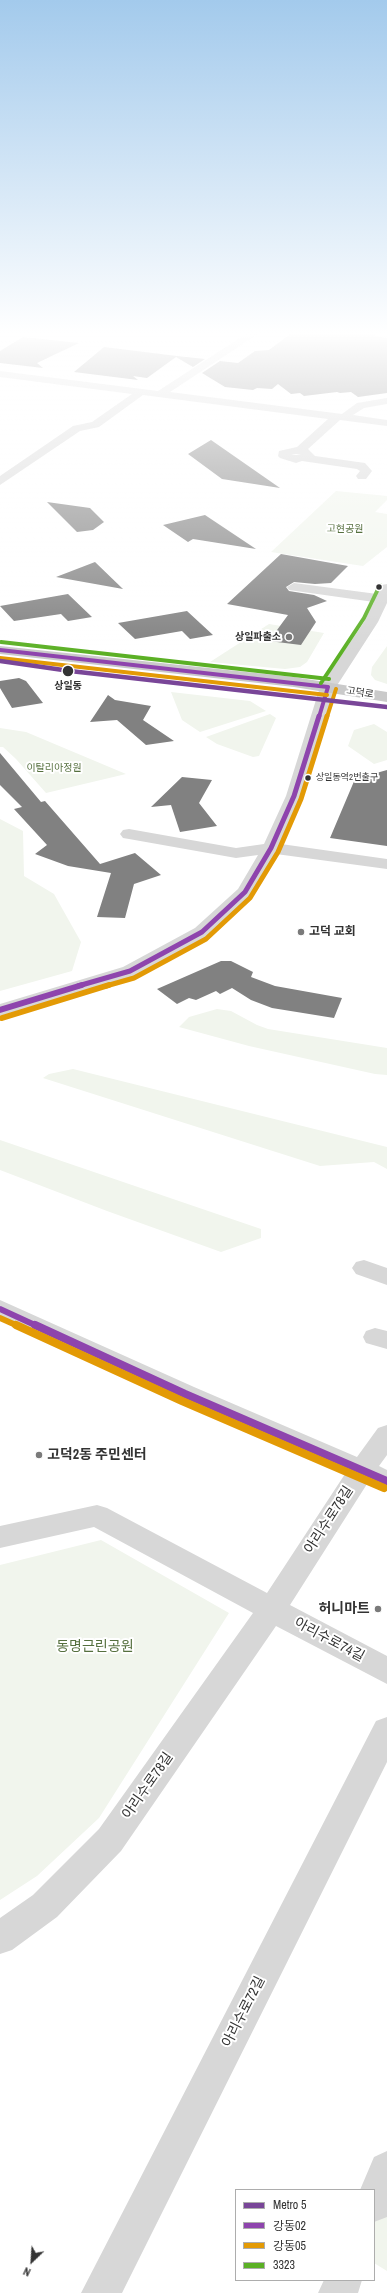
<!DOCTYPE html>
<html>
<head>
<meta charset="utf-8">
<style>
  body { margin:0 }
  #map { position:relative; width:387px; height:2293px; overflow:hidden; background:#fff; font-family:"Archivo Narrow","Noto Sans KR",sans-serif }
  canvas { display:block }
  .legend { position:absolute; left:235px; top:2189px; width:140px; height:92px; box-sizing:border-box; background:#fff; border:1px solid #adadad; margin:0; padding:5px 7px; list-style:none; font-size:12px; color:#333 }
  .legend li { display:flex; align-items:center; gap:8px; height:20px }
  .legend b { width:20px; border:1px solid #adadad }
  .north { position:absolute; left:12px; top:2241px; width:40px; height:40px; -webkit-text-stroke:3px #fff; paint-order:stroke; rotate:205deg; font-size:11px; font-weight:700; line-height:16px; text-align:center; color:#333 }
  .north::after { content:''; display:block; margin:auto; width:14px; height:18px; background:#333; clip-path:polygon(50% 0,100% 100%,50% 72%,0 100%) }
</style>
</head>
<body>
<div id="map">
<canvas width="387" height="2293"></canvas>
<ul class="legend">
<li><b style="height:5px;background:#794698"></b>Metro 5</li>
<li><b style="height:5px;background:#8e44ad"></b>강동02</li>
<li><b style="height:5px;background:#e39a05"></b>강동05</li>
<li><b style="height:5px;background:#5bb025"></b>3323</li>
</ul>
<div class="north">N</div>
</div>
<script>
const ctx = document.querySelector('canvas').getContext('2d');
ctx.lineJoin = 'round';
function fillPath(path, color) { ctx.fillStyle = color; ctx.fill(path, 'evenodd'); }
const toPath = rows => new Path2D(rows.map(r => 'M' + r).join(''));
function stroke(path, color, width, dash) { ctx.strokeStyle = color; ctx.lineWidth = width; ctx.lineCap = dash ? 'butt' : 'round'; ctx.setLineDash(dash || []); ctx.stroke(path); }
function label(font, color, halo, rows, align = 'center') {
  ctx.font = font + ' "Archivo Narrow","Noto Sans KR",sans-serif'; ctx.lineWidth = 4; ctx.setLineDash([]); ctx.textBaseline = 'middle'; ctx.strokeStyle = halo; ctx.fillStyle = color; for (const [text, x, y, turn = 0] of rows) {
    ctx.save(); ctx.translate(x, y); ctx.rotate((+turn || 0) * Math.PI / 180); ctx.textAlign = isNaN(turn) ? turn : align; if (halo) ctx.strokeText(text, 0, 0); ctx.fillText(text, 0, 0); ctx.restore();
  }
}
const green = toPath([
  [336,491,387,496,387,500,375,512,387,514,387,547,363,566,271,552],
  [269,624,324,633,307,662,300,667,285,669,210,662],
  [387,646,387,684,375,680,371,675,372,667],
  [171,692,250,701,266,711,200,732,182,720],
  [270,714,276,718,259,756,253,757,217,744,206,737],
  [374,724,387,732,387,760,374,764,348,746,354,730],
  [0,728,26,732,126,774,46,793,16,759,3,747,0,747],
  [0,819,23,831,24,876,54,894,81,942,72,971,0,991],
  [217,1009,231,1011,257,1025,268,1029,387,1048,387,1075,375,1074,249,1046,179,1027,189,1017],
  [73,1069,387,1147,387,1169,374,1162,320,1166,43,1078,49,1074],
  [0,1140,261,1229,261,1238,221,1252,107,1211,0,1170],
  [101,1540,229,1613,99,1818,37,1876,0,1900,0,1565],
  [387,2170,387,2271,374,2263,374,2203]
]);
const building = toPath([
  [293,332,375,332,375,336,387,338,387,393,358,397,351,392,340,393,337,392,304,396,300,393,291,394,278,384,272,389,257,388,253,390,225,387,202,373,220,361,238,363,255,351,269,350],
  [23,337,79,343,37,363,43,368,0,363,0,351],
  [104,347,177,356,205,359,193,367,176,357,147,378,133,376,138,380,74,372],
  [211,440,280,488,222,479,188,454],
  [47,502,90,508,104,522,93,530,77,532],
  [205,515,256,549,193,539,188,542,163,525],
  [281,554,348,566,331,583,315,584,294,582,286,587,289,591,314,595,327,601,307,608,316,622,301,645,269,641,288,615,227,604],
  [95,562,123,589,56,577],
  [68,594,92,617,68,621,61,614,14,621,0,606],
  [187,611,213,635,190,639,182,631,135,639,118,623],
  [19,678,26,681,43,703,12,708,0,688,0,681],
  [108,695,115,700,151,706,143,720,174,741,146,745,117,720,90,722],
  [0,753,41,802,45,801,100,864,135,853,161,875,134,884,125,918,97,917,111,873,68,866,35,854,47,845,14,809,22,807,0,785],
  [387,770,387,846,330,838,355,779],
  [182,777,212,780,199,803,217,826,180,832,171,805,151,807],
  [221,961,231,961,253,972,251,977,275,986,342,998,334,1018,272,1008,251,1000,232,988,220,994,216,991,196,1000,189,998,177,1004,157,989]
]);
const minor = toPath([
  [249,332,261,332,170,392,342,414,357,403,387,398,387,404,364,408,353,415,387,420,387,426,340,420,308,449,315,456,365,463,372,471,366,479,358,479,356,476,360,471,357,469,302,461,296,463,280,458,278,456,279,451,297,447,328,419,143,395,99,427,80,431,0,485,0,476,73,426,92,422,132,394,0,377,0,371,158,391,249,332],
  [291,454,301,454,296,455,291,454],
  [294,583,377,594,382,585,387,584,387,603,378,622,336,687,302,796,281,844,387,859,387,869,276,854,251,896,209,936,137,975,0,1016,0,1004,123,967,195,928,238,889,258,855,236,858,129,839,123,838,120,834,123,830,129,829,236,848,264,844,286,796,320,687,364,622,374,602,289,590,287,587,294,583],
  [364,1260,387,1268,387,1285,356,1274,352,1268,356,1262,364,1260],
  [0,1300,194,1387,357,1457,378,1428,387,1425,387,1455,379,1466,387,1470,387,1491,367,1484,290,1605,387,1656,387,1684,276,1626,121,1851,57,1917,12,1950,0,1954,0,1918,33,1895,99,1829,253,1613,94,1527,0,1548,0,1526,97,1505,107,1508,267,1593,345,1474,176,1401,0,1319,0,1300],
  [375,1328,387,1331,387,1349,366,1343,363,1337,366,1331,375,1328],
  [387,1717,387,1762,122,2293,81,2293,376,1721,387,1717],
  [387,2151,387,2217,374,2222,374,2190,360,2190,374,2157,387,2151],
  [324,2280,362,2280,358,2293,318,2293,324,2280]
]);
const major = toPath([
  [0,646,294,677,387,692,387,702,294,687,0,654,0,646]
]);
const bus1Far3 = toPath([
  [0,650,328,687],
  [319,717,328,687]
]);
const bus1Far2 = toPath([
  [78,986,130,971,202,932,245,892,271,848,294,796,319,716]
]);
const bus1Far1 = toPath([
  [0,1010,82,985],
  [0,1309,37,1326]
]);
const bus1 = toPath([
  [35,1325,185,1394,387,1481]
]);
const bus2Far3 = toPath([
  [0,658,327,695],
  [327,717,336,689]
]);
const bus2Far2 = toPath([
  [106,986,134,978,206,939,250,898,278,852,301,799,327,716]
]);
const bus2Far1 = toPath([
  [2,1018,109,985],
  [0,1318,18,1326]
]);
const bus2 = toPath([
  [16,1325,182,1401,384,1488]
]);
const bus3 = toPath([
  [1,642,329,679],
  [321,683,364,618,380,585]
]);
const metro1 = toPath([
  [0,661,70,671,387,707]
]);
const markers = [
  [379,587,3.5,"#333"],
  [289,637,4,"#7a7a7a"],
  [68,671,6,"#333"],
  [308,778,3.5,"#333"],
  [301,932,4,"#7a7a7a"],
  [39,1455,4,"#7a7a7a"],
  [378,1609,4,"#7a7a7a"]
];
const farBusnames = [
  ["상일동역2번출구",316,778]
];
const farParknames = [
  ["고현공원",345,529],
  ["이탈리아정원",54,768]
];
const farPoinames = [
  ["상일파출소",281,637]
];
const farStopnames = [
  ["상일동",68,686]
];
const farStreetnames = [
  ["고덕로",360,693,9]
];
const poiNames = [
  ["고덕 교회",309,932]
];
const nearPoinames = [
  ["고덕2동 주민센터",47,1455],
  ["허니마트",370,1609,"right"]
];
const nearStreetnames = [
  ["아리수로78길",329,1520,-57],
  ["아리수로74길",329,1640,28],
  ["아리수로78길",148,1786,-55],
  ["아리수로72길",244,2012,-63]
];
const nearParknames = [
  ["동명근린공원",95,1647]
];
fillPath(green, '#f1f5ed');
fillPath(building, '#818181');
fillPath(minor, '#d7d7d7');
fillPath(major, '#cacaca');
stroke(bus1Far3, '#8e44ad', 4);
stroke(bus1Far2, '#8e44ad', 5);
stroke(bus1Far1, '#8e44ad', 6);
stroke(bus1, '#8e44ad', 8);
stroke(bus2Far3, '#e39a05', 4);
stroke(bus2Far2, '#e39a05', 5);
stroke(bus2Far1, '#e39a05', 6);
stroke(bus2, '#e39a05', 8);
stroke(bus3, '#5bb025', 4);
stroke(metro1, '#794698', 4.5);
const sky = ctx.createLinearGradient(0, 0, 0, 654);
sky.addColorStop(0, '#a3caec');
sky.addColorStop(0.51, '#fff');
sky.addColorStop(1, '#ffffff00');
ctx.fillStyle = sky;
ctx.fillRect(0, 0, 387, 654);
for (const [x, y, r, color] of markers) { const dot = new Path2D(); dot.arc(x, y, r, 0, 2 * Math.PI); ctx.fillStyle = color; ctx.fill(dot); stroke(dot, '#fff', 1.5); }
label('9px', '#333', '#fff', farBusnames, 'left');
label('10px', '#56703f', '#fff', farParknames);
label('bold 10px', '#333', '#fff', farPoinames, 'right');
label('bold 10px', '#333', '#fff', farStopnames);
label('10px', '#333', '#fff', farStreetnames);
label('bold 12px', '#333', '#fff', poiNames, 'left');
label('bold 14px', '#333', '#fff', nearPoinames, 'left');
label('14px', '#333', '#fff', nearStreetnames);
label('14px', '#56703f', '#fff', nearParknames);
</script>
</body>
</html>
